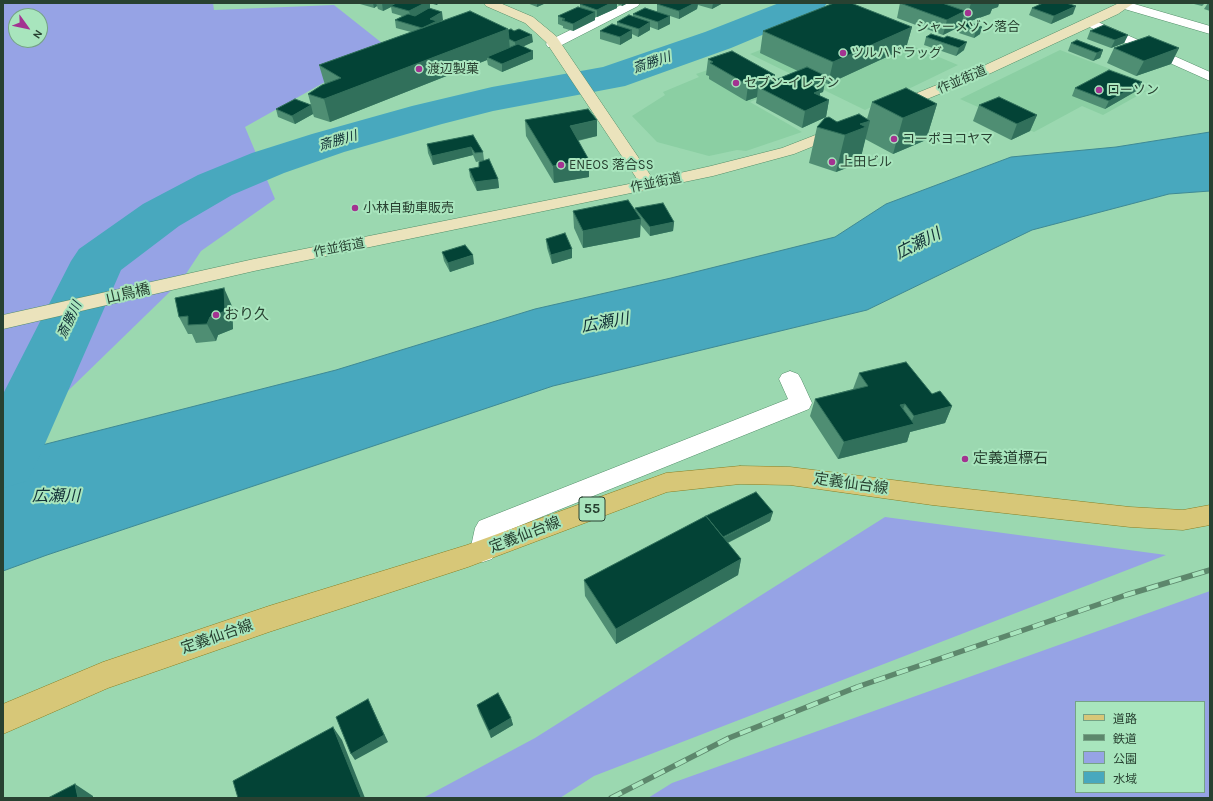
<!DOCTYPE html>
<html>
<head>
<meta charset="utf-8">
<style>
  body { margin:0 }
  #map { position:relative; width:1213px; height:801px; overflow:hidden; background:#9bd8b0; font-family:Karla,"Noto Sans JP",sans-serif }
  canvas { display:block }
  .frame { position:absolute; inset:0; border:4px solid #284131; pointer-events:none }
  .legend { position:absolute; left:1075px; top:701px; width:130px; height:92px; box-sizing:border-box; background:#a8e5bd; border:1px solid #75a385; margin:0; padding:5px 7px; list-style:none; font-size:12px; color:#284131 }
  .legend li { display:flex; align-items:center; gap:8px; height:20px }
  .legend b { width:20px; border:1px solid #75a385 }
  .north { position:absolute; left:8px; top:8px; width:40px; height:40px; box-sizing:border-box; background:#a8e5bd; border:1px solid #75a385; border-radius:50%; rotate:123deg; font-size:11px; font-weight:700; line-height:16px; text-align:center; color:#284131 }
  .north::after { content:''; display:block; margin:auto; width:14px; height:18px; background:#a33391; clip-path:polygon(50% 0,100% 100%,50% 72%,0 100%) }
</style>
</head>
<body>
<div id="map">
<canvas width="1213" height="801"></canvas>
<div class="frame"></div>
<ul class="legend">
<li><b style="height:5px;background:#d7c778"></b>道路</li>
<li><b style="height:5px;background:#5d876c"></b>鉄道</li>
<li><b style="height:11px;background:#96a3e5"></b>公園</li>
<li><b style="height:11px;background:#48a8be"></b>水域</li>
</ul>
<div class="north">N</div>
</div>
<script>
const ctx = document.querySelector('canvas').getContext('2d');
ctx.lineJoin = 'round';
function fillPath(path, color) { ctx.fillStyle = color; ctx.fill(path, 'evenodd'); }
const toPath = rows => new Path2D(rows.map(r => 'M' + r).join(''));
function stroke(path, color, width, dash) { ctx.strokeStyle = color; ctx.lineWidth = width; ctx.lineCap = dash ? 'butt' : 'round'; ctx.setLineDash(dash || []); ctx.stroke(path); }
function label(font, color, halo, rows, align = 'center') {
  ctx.font = font + ' Karla,"Noto Sans JP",sans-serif'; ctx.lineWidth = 4; ctx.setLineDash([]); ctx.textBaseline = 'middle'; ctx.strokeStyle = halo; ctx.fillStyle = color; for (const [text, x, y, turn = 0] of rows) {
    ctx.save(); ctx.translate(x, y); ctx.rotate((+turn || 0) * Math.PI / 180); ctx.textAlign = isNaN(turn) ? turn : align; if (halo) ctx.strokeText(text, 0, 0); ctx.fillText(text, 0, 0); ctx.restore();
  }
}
const built = toPath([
  [843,17,958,65,865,110,750,54],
  [1060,50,1142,81,1134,86,1146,91,1103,115,1082,106,1034,132,960,99],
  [737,60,791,85,750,102,802,132,746,151,737,150,709,156,657,142,632,116,665,95,663,92,699,77,696,74]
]);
const green = toPath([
  [3,3,213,3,214,10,334,5,387,47,245,127,275,199,201,251,182,280,3,454],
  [16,16,40,16,40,40,16,40],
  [885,517,1166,555,594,776,560,798,423,798,535,738],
  [1210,591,1210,798,648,798,672,783],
  [1076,702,1204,702,1204,792,1076,792]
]);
const water = toPath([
  [1210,132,1210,191,1169,194,1032,230,867,310,553,386,47,555,3,571,3,455,336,370,535,309,671,278,835,237,886,204,1011,157,1116,147,1210,132]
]);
const river = toPath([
  [779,3,827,3,822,10,731,48,625,86,493,111,442,124,344,152,284,173,232,195,179,226,121,270,37,462,27,481,3,488,3,394,71,261,79,249,143,204,198,175,252,153,312,134,412,106,492,87,603,67,705,32,779,3]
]);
const street = toPath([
  [625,3,640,3,638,6,558,47,548,47,546,44,548,41,625,3],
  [1120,3,1131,3,1210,26,1210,34,1121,8,1119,5,1120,3],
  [1089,18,1210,72,1210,81,1085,25,1083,22,1085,19,1089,18],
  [790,371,798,374,801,379,812,403,809,409,499,534,496,551,492,559,483,562,474,559,470,551,475,528,479,521,788,399,779,379,782,374,790,371]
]);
const secondary = toPath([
  [484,3,500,3,533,17,556,36,653,179,711,166,782,148,836,127,841,125,846,127,849,130,846,133,794,154,713,176,254,271,3,329,3,315,254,259,639,182,546,42,525,23,486,6,484,3],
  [1119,3,1134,3,1118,14,991,73,900,110,895,111,890,110,888,107,890,104,981,67,1119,3]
]);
const primary = toPath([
  [740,466,790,467,932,485,1130,507,1183,510,1210,505,1210,525,1183,530,1130,527,932,505,790,485,740,484,667,492,468,567,269,632,108,688,3,734,3,704,103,662,269,606,467,545,666,473,740,466]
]);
const rail = toPath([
  [611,798,729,738,857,687,1126,595,1210,570]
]);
const wall = toPath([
  [360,3,393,3,393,5,396,3,440,3,436,5,430,3,430,8,429,9,443,20,440,22,508,30,533,42,523,46,533,59,502,72,488,65,487,60,330,122,314,117,313,114,295,124,278,117,276,109,311,105,308,94,325,85,319,65,411,32,396,28,395,20,402,16,392,13,391,7,383,11,378,9,377,6,374,8,360,4],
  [527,3,546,3,537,7],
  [583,3,628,3,622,6,617,4,617,8,597,17,595,17,595,20,573,31,563,28,563,26,558,24,558,16,580,7,580,4],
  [660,3,723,3,712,9,698,5,697,9,679,19,670,16,670,24,658,30,650,27,650,30,638,37,632,34,632,38,620,45,600,39,600,31,617,25,617,22,633,17,633,14,657,12,657,4],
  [900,3,946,4,947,3,999,3,998,7,992,9,990,14,968,22,980,34,974,38,959,33,961,25,965,23,962,22,961,26,943,35,897,18],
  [1190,3,1205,3,1202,6],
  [1208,3,1210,3,1210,11,1204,9],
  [1032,8,1073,14,1051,24,1029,15],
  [912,27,906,48,828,84,825,83,823,92,820,93,820,96,829,100,826,117,802,128,756,103,757,97,746,101,709,79,709,76,706,75,708,59,775,75,774,80,798,71,760,53,763,31],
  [1090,31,1128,35,1124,43,1111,48,1087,39],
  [926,37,964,50,956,56,924,45],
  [1071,43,1103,50,1100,58,1093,61,1068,51],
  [1114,48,1179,48,1171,64,1136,76,1107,63],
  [1142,82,1138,90,1105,109,1072,96,1075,88],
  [872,102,937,104,926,140,893,154,865,139,861,157,858,158,857,164,836,172,809,163,817,127,837,122,867,119],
  [979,105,1037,115,1030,131,1011,140,973,121],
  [525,120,597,136,578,141,589,160,589,177,554,183,526,136],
  [473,135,483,152,484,160,498,179,499,188,477,191,470,177,469,169,479,167,481,161,476,162,473,155,433,165,428,153,427,144],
  [635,208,674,222,673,231,650,236,640,224,640,237,583,248,574,228,573,211,635,211],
  [546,239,572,249,572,258,552,264,547,248],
  [442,252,474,264,450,272,444,261],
  [232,306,233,329,218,335,216,341,196,343,192,334,188,334,179,317],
  [859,373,932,394,952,406,945,423,910,432,907,442,838,459,810,416,815,399,853,389],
  [773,512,770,521,728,543,741,559,738,575,616,644,585,596,584,580,706,517,706,516],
  [477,705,511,718,513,725,491,738,479,712]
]);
const shadedWall = toPath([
  [373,3,376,3,377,6,374,8],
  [382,3,393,3,393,6,391,6,391,7,383,11],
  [425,3,430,3,430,8,411,19,409,11],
  [436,3,440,3,436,5],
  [537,3,546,3,537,7],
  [611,3,617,3,617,8,597,17,597,10],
  [622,3,628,3,622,6],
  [695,3,698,3,697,9,679,19,679,11],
  [713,3,723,3,712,9],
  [971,3,999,3,998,7,992,9,990,14,965,23],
  [1076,6,1073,14,1051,24,1054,16],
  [965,11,961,26,943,35,947,20],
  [442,12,443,20,437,23,424,36,430,19],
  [595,12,595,20,573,31,573,24],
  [670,16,670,24,658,30,658,22],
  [650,22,650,30,638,37,639,29],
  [912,27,906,48,828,84,833,62],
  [982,27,980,34,974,38,976,30],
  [508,29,510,50,487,57,487,60,330,122,324,99],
  [632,30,632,38,620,45,620,37],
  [532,35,533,42,516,50,515,42],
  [1128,35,1124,43,1111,48,1115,40],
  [967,42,964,50,956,56,959,48],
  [1179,48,1171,64,1136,76,1144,61],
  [1103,50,1100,58,1093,61,1097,53],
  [533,51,533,59,502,72,502,64],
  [775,75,773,91,758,87,757,97,746,101,748,85],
  [826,76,823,92,820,93,818,105,808,83],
  [1142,82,1138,90,1105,109,1109,101],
  [829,100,826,117,802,128,805,111],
  [937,104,926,140,893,154,903,118],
  [311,105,313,114,295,124,292,116],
  [1037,115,1030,131,1011,140,1017,124],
  [597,120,597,136,570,142,570,126],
  [870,121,861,157,858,158,857,164,836,172,845,135,860,124],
  [471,147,473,155,433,165,432,156],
  [589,160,589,177,554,183,553,166],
  [498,179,499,188,477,191,475,182],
  [641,219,640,237,583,248,583,231],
  [674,222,673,231,650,236,650,227],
  [572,249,572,258,552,264,551,255],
  [473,255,474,264,450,272,448,263],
  [224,288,232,306,233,329,218,335,216,341,207,324],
  [905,404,898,422,900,405],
  [952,406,945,423,910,432,907,442,838,459,844,442,910,425,914,416],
  [773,512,770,521,721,546,723,538],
  [741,559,738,575,616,644,616,629],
  [368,699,388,742,355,760,351,754],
  [511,718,513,725,491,738,489,731],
  [333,727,342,740,365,798,360,798],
  [75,784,93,796,93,798,78,798]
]);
const building = toPath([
  [396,3,425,3,409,11,391,6,396,3],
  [583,3,611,3,597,10,580,4,583,3],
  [660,3,695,3,679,11,657,4,660,3],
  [834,3,851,3,912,27,833,62,763,31,834,3],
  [900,3,942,3,965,11,947,20,900,3],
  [1043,3,1066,3,1076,6,1054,16,1032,8,1043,3],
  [578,7,595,12,573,24,562,20,565,19,558,16,578,7],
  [429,8,442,12,430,19,437,21,422,28,395,20,408,14,415,16,429,8],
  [645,8,670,16,658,22,633,14,645,8],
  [470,11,508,29,324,99,308,94,322,85,341,78,319,65,470,11],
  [629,15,650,22,639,29,617,22,629,15],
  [968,22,982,27,976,30,961,25,968,22],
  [612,24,632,30,620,37,600,31,612,24],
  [1104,25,1128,35,1115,40,1090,31,1104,25],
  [511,29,514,31,519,29,532,35,515,42,509,39,508,30,511,29],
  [931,34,944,38,947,36,967,42,959,48,926,37,931,34],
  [1149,36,1179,48,1144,61,1114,48,1149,36],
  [1077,40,1103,50,1097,53,1071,43,1077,40],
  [518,44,533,51,502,64,487,57,518,44],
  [732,51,775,75,748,85,710,63,713,62,708,59,732,51],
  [807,67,826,76,808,83,821,90,814,93,829,100,805,111,758,87,807,67],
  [1109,70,1142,82,1109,101,1075,88,1109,70],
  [906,88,937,104,903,118,872,102,906,88],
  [999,97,1037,115,1017,124,979,105,999,97],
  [295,99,311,105,292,116,276,109,295,99],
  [588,109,597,120,570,126,589,160,553,166,525,120,588,109],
  [859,114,870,121,860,124,866,127,845,135,817,127,825,118,829,117,837,122,859,114],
  [473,135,483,152,475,153,471,147,432,156,427,144,473,135],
  [489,159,498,179,475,182,469,169,479,167,479,162,489,159],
  [628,200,641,219,583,231,573,211,628,200],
  [663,203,674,222,650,227,635,208,663,203],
  [565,233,572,249,551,255,546,239,565,233],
  [465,245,473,255,448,263,442,252,465,245],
  [224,288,225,311,210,317,207,324,188,325,188,316,179,317,175,298,224,288],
  [906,362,932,394,940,391,952,406,914,416,905,404,900,405,914,424,844,442,815,399,868,386,859,373,906,362],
  [756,492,773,512,723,537,706,516,756,492],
  [706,516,741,559,616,629,584,580,706,516],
  [498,693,511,718,489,731,477,705,498,693],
  [368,699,384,735,351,754,336,717,368,699],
  [333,727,361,797,360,798,238,798,233,781,333,727],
  [75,784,78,798,48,798,75,784]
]);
const markers = [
  [968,13,4,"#a33391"],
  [843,53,4,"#a33391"],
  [419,69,4,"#a33391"],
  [736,83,4,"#a33391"],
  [1099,90,4,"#a33391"],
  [894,139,4,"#a33391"],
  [832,162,4,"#a33391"],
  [561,165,4,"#a33391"],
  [355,208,4,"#a33391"],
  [216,315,4,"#a33391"],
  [965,459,4,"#a33391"]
];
const farPoinames = [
  ["シャーメゾン落合",968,27,"center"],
  ["ツルハドラッグ",851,53],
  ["渡辺製菓",427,69],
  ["セブン-イレブン",744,83],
  ["ローソン",1107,90],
  ["コーポヨコヤマ",902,139],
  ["上田ビル",840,162],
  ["ENEOS 落合SS",569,165],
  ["小林自動車販売",363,208]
];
const farWaternames = [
  ["斎勝川",652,63,-19],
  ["斎勝川",338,141,-16],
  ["斎勝川",70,320,-65]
];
const farStreetnames = [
  ["作並街道",962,80,-23],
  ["作並街道",656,183,-12],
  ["作並街道",339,248,-11]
];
const shields = [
  [592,509,26]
];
const shieldNames = [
  ["55",592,509]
];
const streetNames = [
  ["山鳥橋",128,294,-13],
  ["定義仙台線",851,484,8],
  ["定義仙台線",525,535,-21],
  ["定義仙台線",217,637,-19]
];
const poiNames = [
  ["おり久",224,315],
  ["定義道標石",973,459]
];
const waterNames = [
  ["広瀬川",918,244,-27],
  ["広瀬川",605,323,-10],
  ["広瀬川",56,496]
];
fillPath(built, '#8bcfa3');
fillPath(green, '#96a3e5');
fillPath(water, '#48a8be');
stroke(water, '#3e8994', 1);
fillPath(river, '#48a8be');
stroke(street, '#538e69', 1);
stroke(secondary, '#538e69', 1);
stroke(primary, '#897f25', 1);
fillPath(street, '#fff');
fillPath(secondary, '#ebe3bc');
fillPath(primary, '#d7c778');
stroke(rail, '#5d876c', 5.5);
stroke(rail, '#a8e5bd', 4, [12]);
fillPath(wall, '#4f8e73');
fillPath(shadedWall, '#31705b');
fillPath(building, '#034336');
stroke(building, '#31705b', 1);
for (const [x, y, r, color] of markers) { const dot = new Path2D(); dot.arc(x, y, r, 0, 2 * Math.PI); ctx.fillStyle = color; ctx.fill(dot); stroke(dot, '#a8e5bd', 1.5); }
label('13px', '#284131', '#a8e5bd', farPoinames, 'left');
label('italic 13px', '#112f36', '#a8e5bd', farWaternames);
label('13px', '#284131', '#a8e5bd', farStreetnames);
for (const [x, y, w] of shields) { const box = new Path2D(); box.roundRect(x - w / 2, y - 12, w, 24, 3); ctx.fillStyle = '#a8e5bd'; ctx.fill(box); stroke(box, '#284131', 1); }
label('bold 14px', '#284131', null, shieldNames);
label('15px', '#284131', '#a8e5bd', streetNames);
label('15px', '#284131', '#a8e5bd', poiNames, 'left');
label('italic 16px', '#112f36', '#a8e5bd', waterNames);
</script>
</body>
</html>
